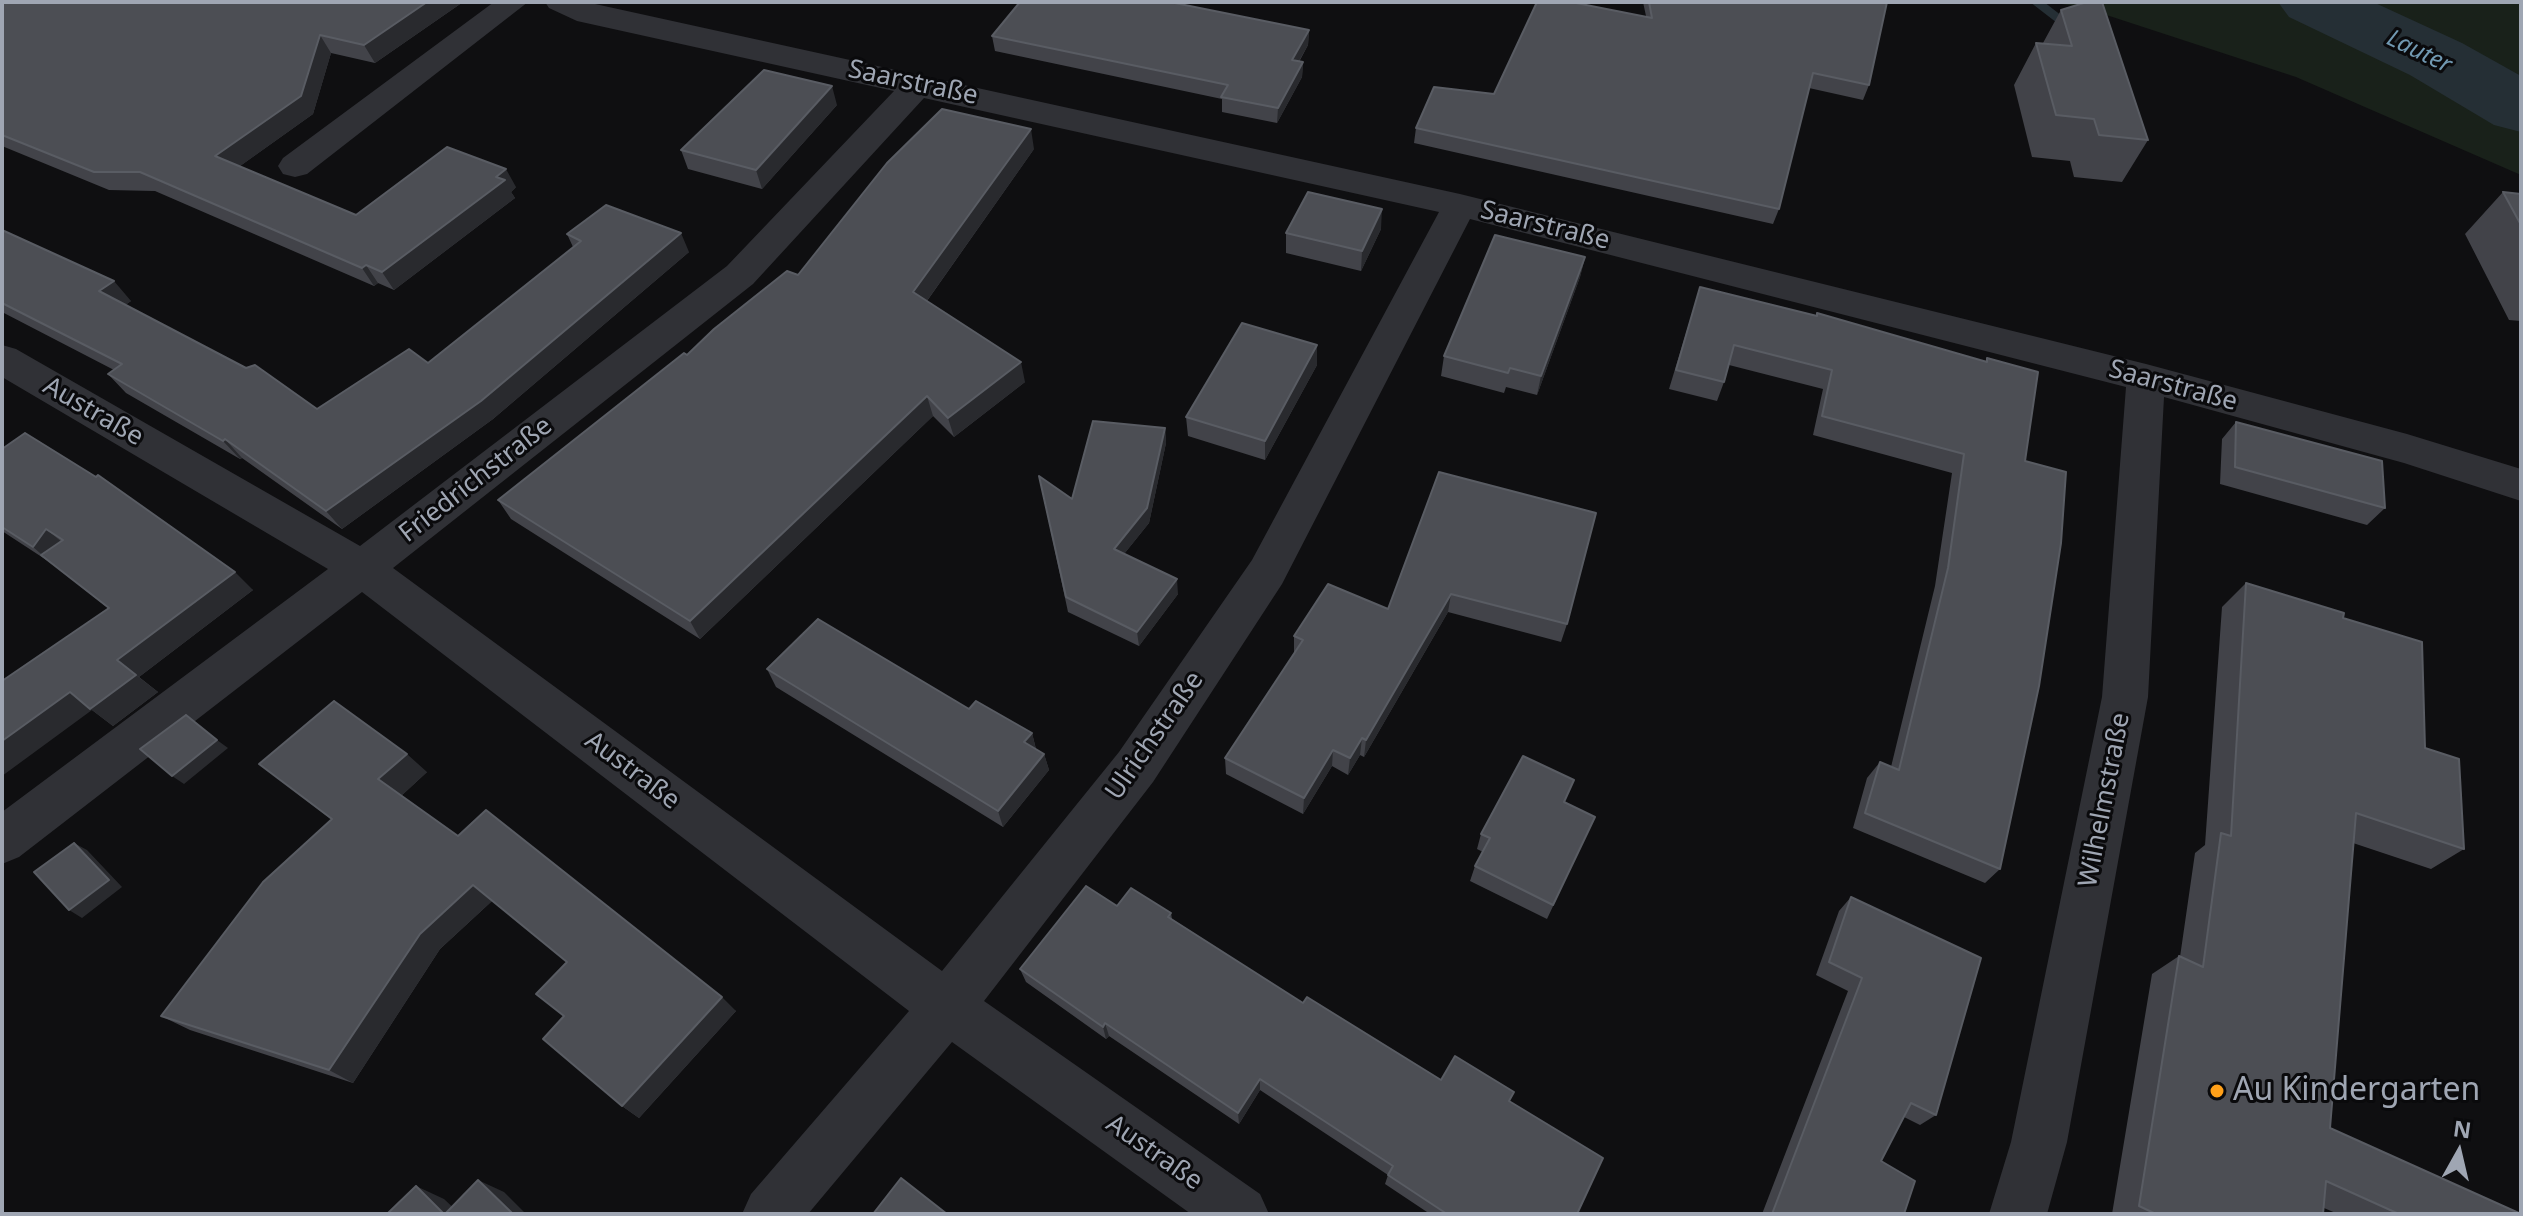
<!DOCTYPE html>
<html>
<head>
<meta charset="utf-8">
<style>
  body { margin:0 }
  #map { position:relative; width:2523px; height:1216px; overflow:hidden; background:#0f0f11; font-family:"Noto Sans",sans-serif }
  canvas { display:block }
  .frame { position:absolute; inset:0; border:4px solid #9fa6b3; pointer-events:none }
  .north { position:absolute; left:2419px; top:1112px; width:80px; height:80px; -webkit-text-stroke:6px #0a0a0c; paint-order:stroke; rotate:8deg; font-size:22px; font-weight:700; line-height:32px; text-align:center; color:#9fa6b3 }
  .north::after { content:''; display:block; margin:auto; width:28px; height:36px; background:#9fa6b3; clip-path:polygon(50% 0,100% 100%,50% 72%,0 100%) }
</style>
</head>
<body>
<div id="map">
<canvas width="2523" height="1216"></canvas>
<div class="frame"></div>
<div class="north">N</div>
</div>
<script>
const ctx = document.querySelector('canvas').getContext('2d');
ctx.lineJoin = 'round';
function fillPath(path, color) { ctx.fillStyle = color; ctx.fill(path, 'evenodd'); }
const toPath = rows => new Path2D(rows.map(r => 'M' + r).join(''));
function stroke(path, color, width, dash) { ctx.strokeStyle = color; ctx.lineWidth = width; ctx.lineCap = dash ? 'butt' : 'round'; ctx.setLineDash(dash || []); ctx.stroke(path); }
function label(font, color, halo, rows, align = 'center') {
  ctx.font = font + ' "Noto Sans",sans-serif'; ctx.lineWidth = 6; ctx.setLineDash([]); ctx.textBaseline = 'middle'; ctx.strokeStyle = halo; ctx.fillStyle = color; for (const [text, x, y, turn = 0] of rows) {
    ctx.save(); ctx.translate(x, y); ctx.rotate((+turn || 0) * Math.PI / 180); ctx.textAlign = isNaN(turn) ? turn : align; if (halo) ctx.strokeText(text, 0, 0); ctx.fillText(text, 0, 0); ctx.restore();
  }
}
const green = toPath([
  [2048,2,2521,2,2521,175,2296,77,2082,7]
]);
const stream = toPath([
  [2030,2,2044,2,2080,30,2070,33,2030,2]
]);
const river = toPath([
  [2278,2,2373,2,2462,43,2521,76,2521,132,2494,125,2410,75,2289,17,2278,2]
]);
const minor = toPath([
  [494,2,528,2,307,174,295,177,283,174,278,166,283,158,494,2],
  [545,2,586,2,1460,194,2146,364,2407,434,2521,469,2521,501,2404,463,2164,397,2148,697,2067,1142,2047,1214,1989,1214,2011,1142,2102,697,2126,387,1470,219,1282,584,1153,782,984,1001,1260,1194,1269,1214,1191,1214,952,1042,808,1214,742,1214,751,1194,909,1011,362,592,19,857,2,864,2,812,328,569,2,377,2,345,16,349,360,546,727,266,894,91,577,21,549,8,545,2],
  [924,98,1439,212,1252,560,1119,752,942,971,393,568,753,284,924,98]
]);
const wall = toPath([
  [2,2,463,2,375,63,331,53,313,114,240,166,356,215,516,187,511,192,515,198,394,290,378,283,374,286,155,191,109,190,2,146],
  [1643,2,1887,2,1869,85,1863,100,1809,88,1779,209,1773,224,1414,143,1416,128,1494,94,1646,16],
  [1173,3,1309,30,1308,45,1299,62,1303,62,1302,77,1277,123,1222,112,1222,99,995,51,992,36],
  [2061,10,2148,140,2122,182,2074,177,2070,161,2032,157,2014,85,2036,43,2043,43],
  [837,105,762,189,688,169,681,150],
  [1034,149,927,301,1025,382,954,437,933,416,700,639,511,519,498,500,687,355,798,275],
  [2503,192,2521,194,2521,321,2509,320,2465,234],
  [1381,229,1361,271,1286,253,1286,233],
  [2,230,131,301,125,305,317,409,428,363,573,247,567,234,689,252,493,419,342,529,242,458,240,459,126,393,108,374,114,370,2,312],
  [1585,257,1580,277,1537,395,1506,387,1504,393,1441,376,1444,356],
  [1700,287,1985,362,1987,358,2025,461,2000,869,1985,883,1853,828,1867,778,1880,762,1891,767,1935,586,1952,473,1813,435,1823,389,1729,365,1724,382,1717,401,1669,389],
  [1317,345,1317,365,1265,460,1188,436,1186,417],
  [2236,422,2385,508,2367,525,2220,484,2222,439],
  [1165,428,1166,443,1149,523,1124,554,1178,594,1139,646,1068,612,1039,476,1072,499],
  [2,449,253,590,139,677,158,692,113,726,92,710,108,608,51,563,2,531],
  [1439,472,1567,624,1561,642,1448,612,1364,757,1360,755,1348,775,1332,766,1303,814,1226,774,1225,758,1294,654,1294,636,1388,609],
  [2246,583,2343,618,2425,748,2464,849,2431,869,2353,843,2330,1128,2521,1214,2338,1214,2324,1208,2323,1214,2112,1214,2152,974,2179,956,2180,957,2195,853,2205,845,2222,607],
  [767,669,969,709,1032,733,1036,749,1044,754,1049,770,1003,827,776,687],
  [259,764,427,772,401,796,458,836,736,1011,639,1118,622,1106,564,1016,567,962,492,901,440,949,353,1083,190,1030,161,1016,332,820],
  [1565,803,1595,817,1547,919,1470,881,1475,866,1483,852,1477,849,1481,834],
  [1851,897,1936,1115,1920,1125,1904,1117,1881,1161,1904,1214,1762,1214,1848,991,1816,975,1839,911],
  [1117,906,1171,913,1172,919,1303,1003,1441,1080,1509,1101,1577,1214,1430,1214,1385,1184,1388,1175,1260,1090,1239,1124,1109,1036,1106,1039,1026,982,1020,969]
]);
const shadedWall = toPath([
  [427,2,463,2,375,63,364,45],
  [1309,30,1308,45,1291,75,1292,60],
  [320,35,331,53,313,114,229,174,215,156],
  [1303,62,1302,77,1277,123,1278,108],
  [832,86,837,105,762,189,756,170],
  [1031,129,1034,149,919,312,913,292],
  [506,169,516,187,511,192,515,198,394,290,382,272],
  [1382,209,1381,229,1361,271,1362,251],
  [681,233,689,252,493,419,342,529,326,511],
  [1585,257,1580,277,1537,395,1541,376],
  [366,265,378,283,374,286,362,268],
  [114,281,131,301,117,311,99,291],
  [1317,345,1317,365,1265,460,1265,441],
  [1021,362,1025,382,954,437,948,418],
  [927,396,933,416,700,639,690,621],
  [1165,428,1166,443,1149,523,1116,564,1114,549],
  [225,439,242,458,240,459,223,441],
  [46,529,68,547,55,566,33,547],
  [235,572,253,590,139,677,117,660],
  [1177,579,1178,594,1139,646,1137,632],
  [1451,594,1448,612,1364,757,1366,740],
  [136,675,158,692,113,726,92,710,2,776,2,741,70,692],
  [1032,733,1036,750,1024,742],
  [1362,738,1360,755,1348,775,1350,758],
  [217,740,228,748,184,784,172,776],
  [1333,750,1332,766,1303,814,1304,798],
  [407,754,427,772,399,798,378,779],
  [1044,754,1049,770,1003,827,998,811],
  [74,843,87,850,122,887,82,918,69,910],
  [473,885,492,901,440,949,353,1083,329,1070,420,934],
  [722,997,736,1011,639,1118,622,1106],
  [1105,1023,1109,1036,1106,1039,1103,1027],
  [1260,1079,1260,1090,1239,1124,1238,1113],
  [478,1180,504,1192,526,1214,513,1214],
  [416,1186,444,1199,460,1214,444,1214]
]);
const building = toPath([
  [2,2,427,2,364,45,320,35,301,96,215,156,356,215,447,147,506,169,496,177,505,180,382,272,366,265,362,268,140,172,94,172,2,135,2,2],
  [1020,2,1170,2,1309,30,1292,60,1303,62,1278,108,1221,97,1228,85,992,36,1020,2],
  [1537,2,1571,2,1652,18,1649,2,1887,2,1869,85,1813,73,1779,209,1416,128,1434,87,1494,94,1537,2],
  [2087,2,2102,2,2148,140,2099,135,2094,119,2056,115,2036,43,2072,46,2061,10,2087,2],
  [764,70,832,86,756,170,681,150,764,70],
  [942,109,1031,129,913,292,1021,362,948,418,927,396,690,621,498,500,684,353,687,355,714,329,787,271,798,275,887,163,942,109],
  [1308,192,1382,209,1362,251,1286,233,1308,192],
  [2503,192,2521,194,2521,225,2503,192],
  [606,205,681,233,481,401,326,511,225,439,223,441,108,374,122,364,2,303,2,230,114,281,99,291,246,368,255,365,317,409,409,349,428,363,581,241,567,234,606,205],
  [1495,235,1585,257,1541,376,1510,368,1508,373,1444,356,1495,235],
  [1700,287,1817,316,1817,313,1987,362,1987,358,2038,372,2025,461,2066,472,2061,543,2039,686,2000,869,1865,813,1880,762,1899,770,1948,568,1964,454,1822,416,1832,370,1734,345,1724,382,1676,370,1700,287],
  [1242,323,1317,345,1265,441,1186,417,1242,323],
  [1093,421,1165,428,1147,508,1114,549,1177,579,1137,632,1066,597,1039,476,1072,499,1093,421],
  [2236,422,2382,461,2385,508,2235,467,2236,422],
  [25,433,96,477,98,475,235,572,117,660,136,675,90,709,70,692,2,741,2,681,109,608,41,555,63,540,46,529,33,547,2,527,2,449,25,433],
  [1439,472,1596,513,1567,624,1451,594,1366,740,1362,738,1350,758,1333,750,1304,798,1225,758,1303,640,1294,636,1328,584,1388,609,1439,472],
  [2246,583,2344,613,2343,618,2422,642,2425,748,2459,759,2464,849,2356,813,2330,1128,2521,1214,2399,1214,2326,1181,2323,1214,2156,1214,2139,1206,2179,956,2203,967,2221,833,2231,836,2246,583],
  [818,619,969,709,976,701,1032,733,1024,742,1044,754,998,811,767,669,818,619],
  [334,701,407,754,378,779,458,836,486,810,722,997,622,1106,543,1039,564,1016,536,994,567,962,473,885,420,934,329,1070,161,1016,263,882,332,819,259,764,334,701],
  [186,715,217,740,172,776,140,749,186,715],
  [1523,756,1574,780,1564,802,1595,817,1553,905,1475,866,1490,838,1481,834,1523,756],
  [74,843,109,880,69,910,34,872,74,843],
  [1086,886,1117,906,1131,888,1171,913,1168,917,1303,1003,1307,997,1441,1080,1455,1056,1514,1092,1509,1101,1603,1158,1577,1214,1447,1214,1388,1175,1393,1166,1260,1079,1238,1113,1105,1023,1103,1027,1020,969,1086,886],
  [1851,897,1981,958,1936,1115,1911,1103,1881,1161,1915,1181,1904,1214,1772,1214,1862,978,1829,962,1851,897],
  [901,1178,947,1214,873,1214,901,1178],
  [478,1180,513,1214,445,1214,478,1180],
  [416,1186,444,1214,387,1214,416,1186]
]);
const markers = [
  [2217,1091,8,"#ffa019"]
];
const farWaternames = [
  ["Lauter",2419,52,26]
];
const streetNames = [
  ["Saarstraße",913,83,12],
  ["Saarstraße",1545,226,14],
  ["Saarstraße",2173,386,15],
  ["Austraße",93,412,30],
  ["Friedrichstraße",476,480,-38],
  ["Ulrichstraße",1155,736,-55],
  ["Austraße",632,771,37],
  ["Wilhelmstraße",2105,800,-79],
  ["Austraße",1154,1153,35]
];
const nearPoinames = [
  ["Au Kindergarten",2233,1091]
];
fillPath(green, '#19211a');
fillPath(stream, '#252f35');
fillPath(river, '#252f35');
fillPath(minor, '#303136');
fillPath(wall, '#424349');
fillPath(shadedWall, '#292a2e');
fillPath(building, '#4c4e54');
stroke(building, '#595c63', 2);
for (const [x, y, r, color] of markers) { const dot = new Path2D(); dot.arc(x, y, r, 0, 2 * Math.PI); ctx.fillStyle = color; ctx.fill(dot); stroke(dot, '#0a0a0c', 3); }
label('italic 24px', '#7199b2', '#0a0a0c', farWaternames);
label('26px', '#9fa6b3', '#0a0a0c', streetNames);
label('32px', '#9fa6b3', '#0a0a0c', nearPoinames, 'left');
</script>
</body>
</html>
